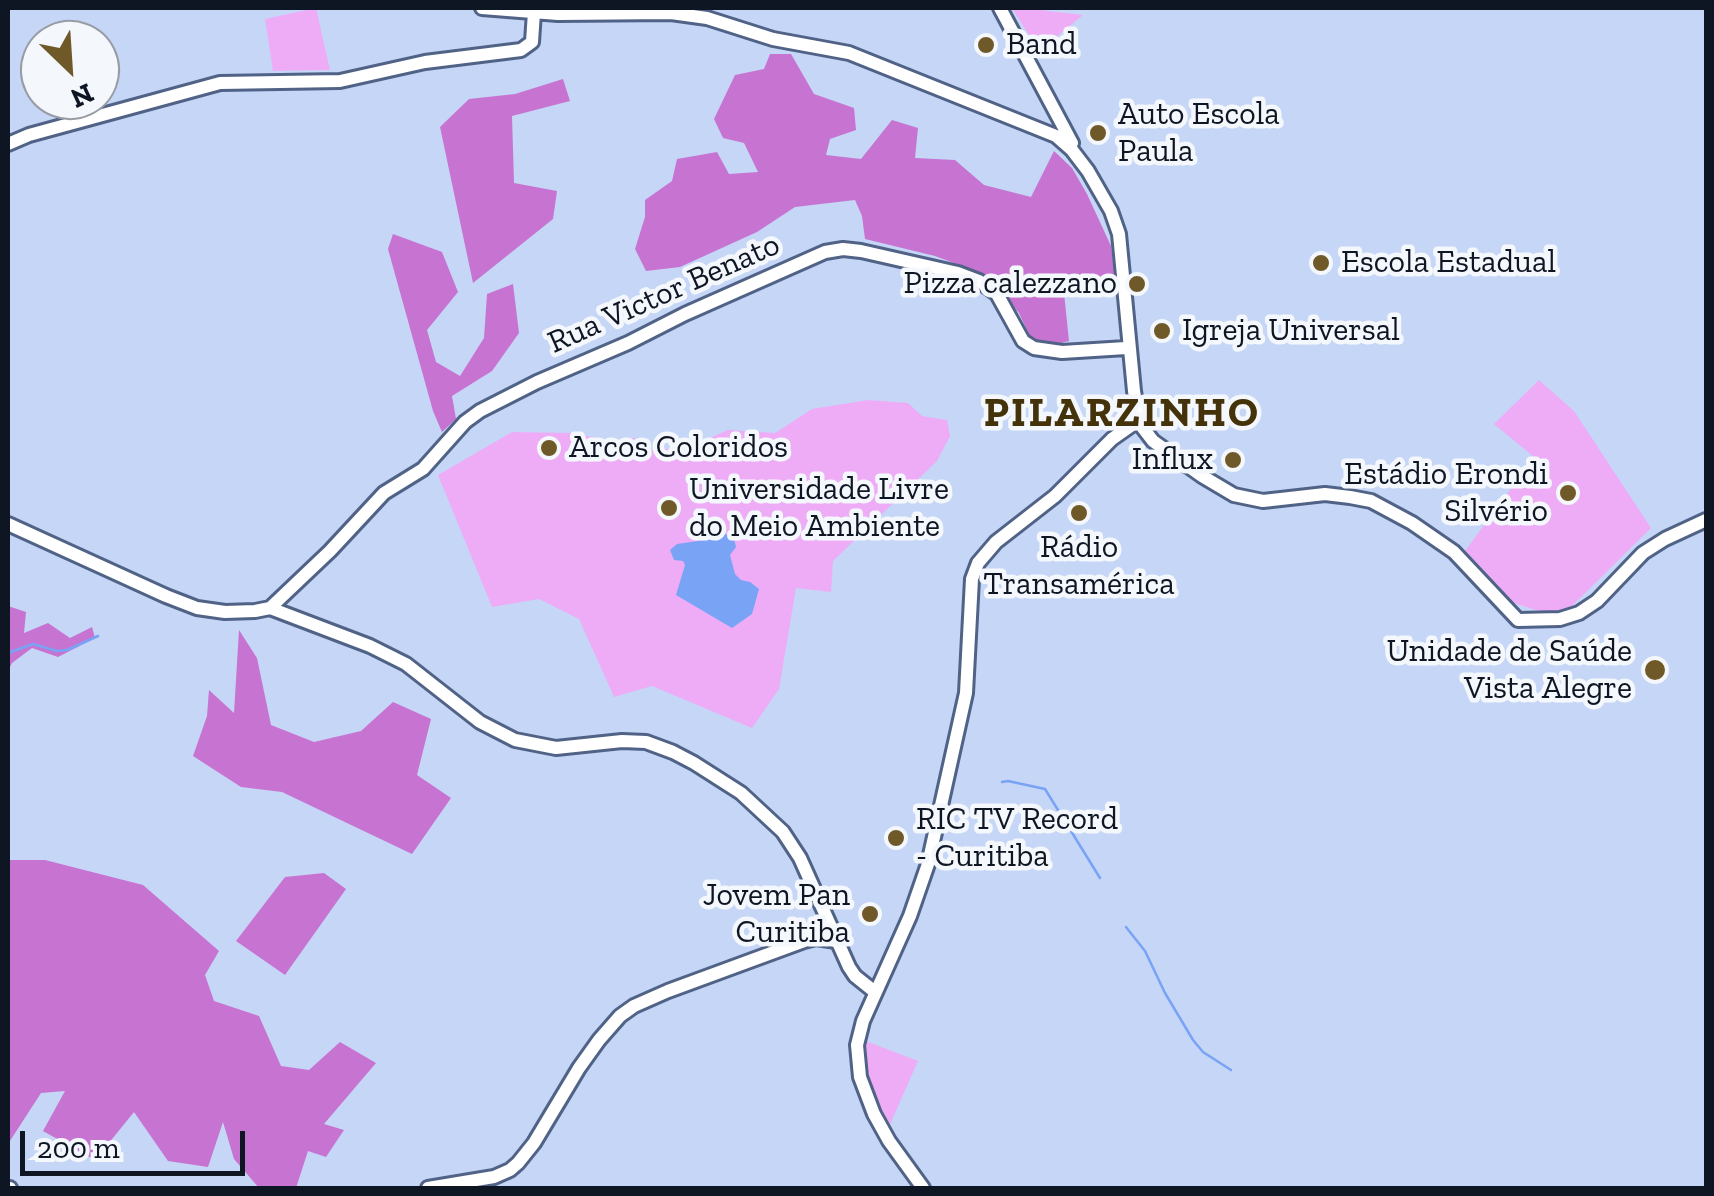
<!DOCTYPE html>
<html>
<head>
<meta charset="utf-8">
<style>
  body { margin:0 }
  #map { position:relative; width:1714px; height:1196px; overflow:hidden; background:#c5d6f7; font-family:"Zilla Slab",serif }
  canvas { display:block }
  .frame { position:absolute; inset:0; border:10px solid #0e1523; pointer-events:none }
  .north { position:absolute; left:20px; top:20px; width:100px; height:100px; box-sizing:border-box; background:#f4f7fb; border:2px solid #989da5; border-radius:50%; rotate:155deg; font-size:28px; font-weight:700; line-height:40px; text-align:center; color:#0e1523 }
  .north::after { content:''; display:block; margin:auto; width:35px; height:45px; background:#705929; clip-path:polygon(50% 0,100% 100%,50% 72%,0 100%) }
  .scale { position:absolute; left:20px; top:1131px; width:225px; height:45px; box-sizing:border-box; border:5px solid #0e1523; border-top:0; padding-left:12px; font-size:30px; line-height:35px; white-space:nowrap; color:#0e1523; -webkit-text-stroke:8px #f4f7fb; paint-order:stroke }
</style>
</head>
<body>
<div id="map">
<canvas width="1714" height="1196"></canvas>
<div class="frame"></div>
<div class="north">N</div>
<div class="scale">200 m</div>
</div>
<script>
const ctx = document.querySelector('canvas').getContext('2d');
ctx.lineJoin = 'round';
function fillPath(path, color) { ctx.fillStyle = color; ctx.fill(path, 'evenodd'); }
const toPath = rows => new Path2D(rows.map(r => 'M' + r).join(''));
function stroke(path, color, width, dash) { ctx.strokeStyle = color; ctx.lineWidth = width; ctx.lineCap = dash ? 'butt' : 'round'; ctx.setLineDash(dash || []); ctx.stroke(path); }
function label(font, color, halo, rows, align = 'center') {
  ctx.font = font + ' "Zilla Slab",serif'; ctx.lineWidth = 9; ctx.setLineDash([]); ctx.textBaseline = 'middle'; ctx.strokeStyle = halo; ctx.fillStyle = color; for (const [text, x, y, turn = 0] of rows) {
    ctx.save(); ctx.translate(x, y); ctx.rotate((+turn || 0) * Math.PI / 180); ctx.textAlign = isNaN(turn) ? turn : align; if (halo) ctx.strokeText(text, 0, 0); ctx.fillText(text, 0, 0); ctx.restore();
  }
}
const green = toPath([
  [316,8,330,70,273,71,265,19],
  [1012,8,1022,8,1083,15,1039,51],
  [1539,380,1574,411,1651,528,1572,606,1548,614,1514,603,1465,551,1534,457,1494,424],
  [868,400,908,403,922,416,947,420,950,436,937,461,833,561,831,592,796,588,779,689,752,728,652,686,614,697,579,619,539,599,492,607,438,475,512,432,572,433,611,441,636,438,651,450,689,447,728,430,775,433,812,409],
  [863,1040,918,1061,888,1129,867,1077,863,1057]
]);
const forest = toPath([
  [770,54,791,54,814,94,854,108,856,130,830,139,826,155,861,159,892,120,918,128,915,158,955,160,984,185,1031,197,1054,151,1072,168,1087,194,1111,246,1116,282,1064,293,1069,341,1050,346,1032,341,1019,313,986,275,935,256,865,239,862,216,855,200,795,207,757,232,680,267,646,271,635,249,645,217,645,200,672,181,677,159,717,152,729,174,758,172,744,143,723,138,714,119,735,75,764,69],
  [563,79,570,101,512,116,514,183,557,191,553,219,473,283,440,127,469,99,515,94],
  [393,234,442,252,458,292,427,330,436,362,460,376,484,338,487,294,513,284,519,333,492,371,452,396,456,419,442,432,433,411,388,249],
  [8,606,26,612,24,633,48,623,70,638,92,627,95,638,58,657,32,648,12,663,8,671],
  [239,630,257,658,271,725,314,742,361,731,393,702,431,719,417,775,451,798,412,854,282,792,241,787,193,756,207,716,209,690,234,713],
  [8,860,45,860,143,885,219,951,205,975,214,1001,259,1016,281,1066,309,1070,340,1042,376,1063,324,1124,344,1130,326,1157,308,1151,296,1188,259,1188,234,1159,223,1122,208,1167,168,1161,134,1112,95,1160,43,1131,65,1091,41,1093,8,1144],
  [324,873,346,889,285,975,236,941,285,877]
]);
const water = toPath([
  [722,532,734,539,736,547,730,555,735,574,741,580,750,582,759,589,752,614,732,628,676,595,685,565,683,561,674,560,670,550,677,544,705,540,709,536,719,537]
]);
const stream = toPath([
  [8,653,33,644,57,651,67,650,98,636],
  [1002,782,1008,781,1045,789,1100,878],
  [1126,927,1145,951,1165,993,1193,1040,1203,1052,1231,1070]
]);
const secondary = toPath([
  [482,8,558,14,671,13,707,18,773,39,849,53,1056,136,1072,150,1088,171,1111,211,1119,234,1134,391,1139,420],
  [1000,8,1072,143],
  [8,144,29,135,220,83,340,81,425,62,521,50,532,42,534,12],
  [1137,417,1143,428,1153,441,1202,476,1234,495,1263,501,1325,494,1350,497,1371,501,1412,523,1454,552,1518,620,1560,619,1579,613,1597,601,1643,553,1665,539,1706,520],
  [8,524,166,596,197,608,225,612,255,611,270,608,370,646,406,664,480,722,515,740,556,748,622,741,646,742,673,752,694,763,741,793,783,832,800,858,849,967,855,976,875,992],
  [270,608,330,551,384,493,423,469,465,422,480,411,537,382,628,343,685,314,825,252,843,249,861,251,958,273,979,281,997,294,1023,341,1034,348,1062,352,1126,348],
  [8,1188,10,1188],
  [428,1188,494,1177,510,1170,518,1163,534,1143,579,1068,599,1040,620,1016,634,1006,668,991,804,941,816,938,836,941],
  [923,1188,889,1141,874,1114,860,1077,857,1045,863,1021,910,916,928,864,966,693,972,579,978,563,996,542,1055,496,1112,439,1139,420]
]);
const markers = [
  [986,45,10,"#705929"],
  [1098,133,10,"#705929"],
  [1321,263,10,"#705929"],
  [1137,284,10,"#705929"],
  [1162,331,10,"#705929"],
  [549,448,10,"#705929"],
  [1233,460,10,"#705929"],
  [1568,493,10,"#705929"],
  [669,508,10,"#705929"],
  [1079,513,10,"#705929"],
  [1655,670,12,"#705929"],
  [896,838,10,"#705929"],
  [870,914,10,"#705929"]
];
const poiNames = [
  ["Band",1006,45],
  ["Auto Escola",1118,115],
  ["Paula",1118,152],
  ["Escola Estadual",1341,263],
  ["Pizza calezzano",1117,284,"right"],
  ["Igreja Universal",1182,331],
  ["Arcos Coloridos",569,448],
  ["Influx",1213,460,"right"],
  ["Estádio Erondi",1548,475,"right"],
  ["Silvério",1548,512,"right"],
  ["Universidade Livre",689,490],
  ["do Meio Ambiente",689,527],
  ["Rádio",1079,548,"center"],
  ["Transamérica",1079,585,"center"],
  ["Unidade de Saúde",1632,652,"right"],
  ["Vista Alegre",1632,689,"right"],
  ["RIC TV Record",916,820],
  ["- Curitiba",916,857],
  ["Jovem Pan",850,896,"right"],
  ["Curitiba",850,933,"right"]
];
const streetNames = [
  ["Rua Victor Benato",664,294,-24]
];
const districtNames = [
  ["PILARZINHO",1122,414]
];
fillPath(green, '#eeacf7');
fillPath(forest, '#c773d1');
fillPath(water, '#79a3f5');
stroke(stream, '#79a3f5', 2.5);
stroke(secondary, '#506387', 18);
stroke(secondary, '#fff', 12);
for (const [x, y, r, color] of markers) { const dot = new Path2D(); dot.arc(x, y, r, 0, 2 * Math.PI); ctx.fillStyle = color; ctx.fill(dot); stroke(dot, '#f4f7fb', 4); }
label('32px', '#0e1523', '#f4f7fb', poiNames, 'left');
label('32px', '#0e1523', '#f4f7fb', streetNames);
ctx.letterSpacing = '2.5px';
label('bold 42px', '#44320a', '#f4f7fb', districtNames);
ctx.letterSpacing = '0px';
</script>
</body>
</html>
